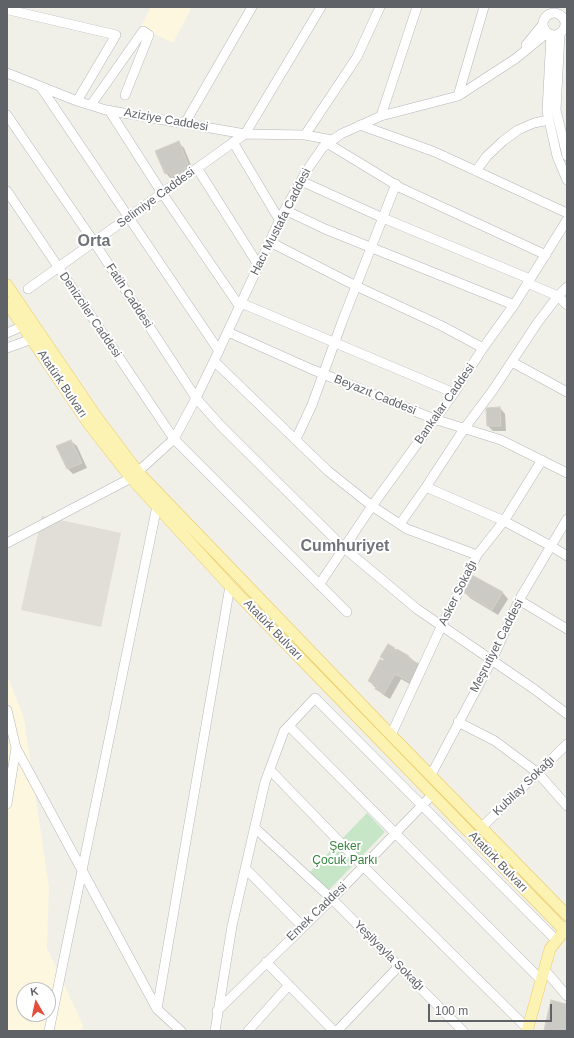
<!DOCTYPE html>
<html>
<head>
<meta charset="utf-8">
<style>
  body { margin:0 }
  #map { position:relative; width:574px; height:1038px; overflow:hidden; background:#f0efe8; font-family:Helvetica,sans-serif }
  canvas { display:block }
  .frame { position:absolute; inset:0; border:8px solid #5f6267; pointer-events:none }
  .north { position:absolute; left:16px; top:982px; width:40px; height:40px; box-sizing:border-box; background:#fff; border:1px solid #bfc0c2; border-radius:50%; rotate:351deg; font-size:11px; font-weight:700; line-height:16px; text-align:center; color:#5f6267 }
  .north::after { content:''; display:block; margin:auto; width:14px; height:18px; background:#e24f3c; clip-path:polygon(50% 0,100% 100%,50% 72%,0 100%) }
  .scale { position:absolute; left:428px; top:1004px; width:124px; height:18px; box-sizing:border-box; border:2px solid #5f6267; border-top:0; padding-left:5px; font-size:12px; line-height:14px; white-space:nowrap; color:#5f6267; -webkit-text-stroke:3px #fff; paint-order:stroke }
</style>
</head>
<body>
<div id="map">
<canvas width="574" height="1038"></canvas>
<div class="frame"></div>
<div class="north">K</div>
<div class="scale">100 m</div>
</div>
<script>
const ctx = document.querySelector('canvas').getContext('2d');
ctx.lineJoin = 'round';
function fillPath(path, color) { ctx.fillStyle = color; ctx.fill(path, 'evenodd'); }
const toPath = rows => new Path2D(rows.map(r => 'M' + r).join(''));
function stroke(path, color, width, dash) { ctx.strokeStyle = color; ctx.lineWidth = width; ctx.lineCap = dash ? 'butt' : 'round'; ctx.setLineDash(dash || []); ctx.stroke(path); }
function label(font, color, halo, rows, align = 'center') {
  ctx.font = font + ' Helvetica,sans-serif'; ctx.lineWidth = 4; ctx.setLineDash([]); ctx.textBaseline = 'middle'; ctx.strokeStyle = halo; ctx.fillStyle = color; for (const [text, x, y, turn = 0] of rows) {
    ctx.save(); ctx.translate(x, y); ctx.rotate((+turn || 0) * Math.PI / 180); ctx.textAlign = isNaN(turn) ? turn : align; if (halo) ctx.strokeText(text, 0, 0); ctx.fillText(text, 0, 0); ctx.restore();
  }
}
const commercial = toPath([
  [151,7,192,7,173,43,141,27],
  [7,675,24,718,49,887,47,948,83,1025,82,1031,7,1031],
  [24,990,48,990,48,1014,24,1014]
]);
const education = toPath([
  [42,516,121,533,101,627,21,610]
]);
const green = toPath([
  [367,813,385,832,328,891,310,872]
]);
const shadow = toPath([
  [178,142,184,148,193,170,177,182,174,178,171,179,166,173],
  [500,408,505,414,506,431,493,431,488,426],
  [71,441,77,446,87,468,73,474,68,469,58,447],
  [472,576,503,593,508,599,498,615,470,598,464,592],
  [388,645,408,656,426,671,417,688,401,679,390,699,382,694,369,681,383,662,384,660,382,657],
  [566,1004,567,1031,547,1031,545,1029]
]);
const building = toPath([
  [179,141,188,164,185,165,186,170,171,177,169,172,165,174,155,151,179,141],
  [500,407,501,426,487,426,486,408,500,407],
  [71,440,82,463,67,469,56,446,71,440],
  [472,575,503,592,492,610,463,592,472,575],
  [388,644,395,648,394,649,396,651,397,649,409,656,408,658,421,665,412,683,395,674,384,694,375,689,377,686,368,681,380,659,383,661,384,659,380,657,388,644],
  [551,1000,566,1004,567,1031,550,1031,544,1030,551,1000]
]);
const minor = toPath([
  [9,10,116,35,77,101],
  '543 24a11 11 0 1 1 22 0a11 11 0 1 1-22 0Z',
  [560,33,556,110,567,156],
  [551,35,547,111,557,156,567,180],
  [526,45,543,24],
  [7,73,77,101,106,110,245,134,305,135,332,140],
  [40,86,219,351],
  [458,96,484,7],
  [91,105,143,31,149,35,125,95],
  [109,110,162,193,240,307],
  [7,115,94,242,196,398,221,426,343,547,417,609,534,689,567,714],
  [381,116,417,7],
  [185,123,252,7],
  [360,125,435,152,567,213],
  [305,135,357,57,380,7],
  [233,142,280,221],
  [327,143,401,188,546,255],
  [197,168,259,266],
  [476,171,487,156,503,141,518,130,534,123,549,120],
  [301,181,383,218,530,279],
  [7,191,174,439,347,612],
  [285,210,325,229,514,305],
  [270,242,356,286,442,326,483,348],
  [527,283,558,296,567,305],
  [28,289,245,134,321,7],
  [241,303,454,393],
  [228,332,311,369,434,419,501,440,567,473],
  [7,333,23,326],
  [7,348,32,339],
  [214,361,328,471,372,506,407,529,477,555],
  [512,362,567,392],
  [296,439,312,405,342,322,396,184],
  [426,487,504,521,551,546,567,556],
  [400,524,426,487,464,429,493,390,538,322,558,296,567,287],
  [7,543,131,478,174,439,196,398,214,361,283,213,307,170,323,147,341,134,381,116,458,96,515,59,547,33],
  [319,585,372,506,454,393,483,348,514,305,567,220],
  [519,600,567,629],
  [7,710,16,748,7,804],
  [458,722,495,741,538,773,567,806],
  [289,726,541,980],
  [391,735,441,627,477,555,504,521,542,460],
  [16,748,157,1009,181,1031],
  [270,770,363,866,528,1029],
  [431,775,492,660,519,600,567,519],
  [482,827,567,744],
  [255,828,332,899,463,1031],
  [245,868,303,927],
  [266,962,334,1031],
  [544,969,567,996],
  [157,1009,230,586],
  [217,1011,332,899,432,795],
  [49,1031,157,506],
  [215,1031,232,926,265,782,284,731,315,698,556,940],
  [248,1031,289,985],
  [337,1031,399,966]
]);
const major = toPath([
  [7,285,96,416,138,472,391,735,567,915],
  [7,303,88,423,131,478,230,586,567,933],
  [527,1031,550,949,567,927]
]);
const streetNames = [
  ["Aziziye Caddesi",166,120,10],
  ["Selimiye Caddesi",156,198,-36],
  ["Hacı Mustafa Caddesi",281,222,-63],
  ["Fatih Caddesi",129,296,57],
  ["Denizciler Caddesi",90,315,56],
  ["Atatürk Bulvarı",62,384,56],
  ["Beyazıt Caddesi",375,395,22],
  ["Bankalar Caddesi",445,404,-55],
  ["Asker Sokağı",458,593,-64],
  ["Atatürk Bulvarı",273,630,46],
  ["Meşrutiyet Caddesi",497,646,-63],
  ["Kubilay Sokağı",524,786,-44],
  ["Atatürk Bulvarı",498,862,46],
  ["Emek Caddesi",317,912,-44],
  ["Yeşilyayla Sokağı",389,956,45]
];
const parkNames = [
  ["Şeker",345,847],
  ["Çocuk Parkı",345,861]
];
const districtNames = [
  ["Orta",94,242],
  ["Cumhuriyet",345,547]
];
fillPath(commercial, '#fdf7e0');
fillPath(education, '#e0ded6');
fillPath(green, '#c6e6c7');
fillPath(shadow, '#0003');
fillPath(building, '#cccac4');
stroke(building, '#d5d1c6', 1);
stroke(minor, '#b5b7bb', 10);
stroke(major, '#eccb65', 12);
stroke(minor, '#fff', 9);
stroke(major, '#fcf2b1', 11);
label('12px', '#5f6267', '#fff', streetNames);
label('12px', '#398440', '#fff', parkNames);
label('bold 16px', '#707479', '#fff', districtNames);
</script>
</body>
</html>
